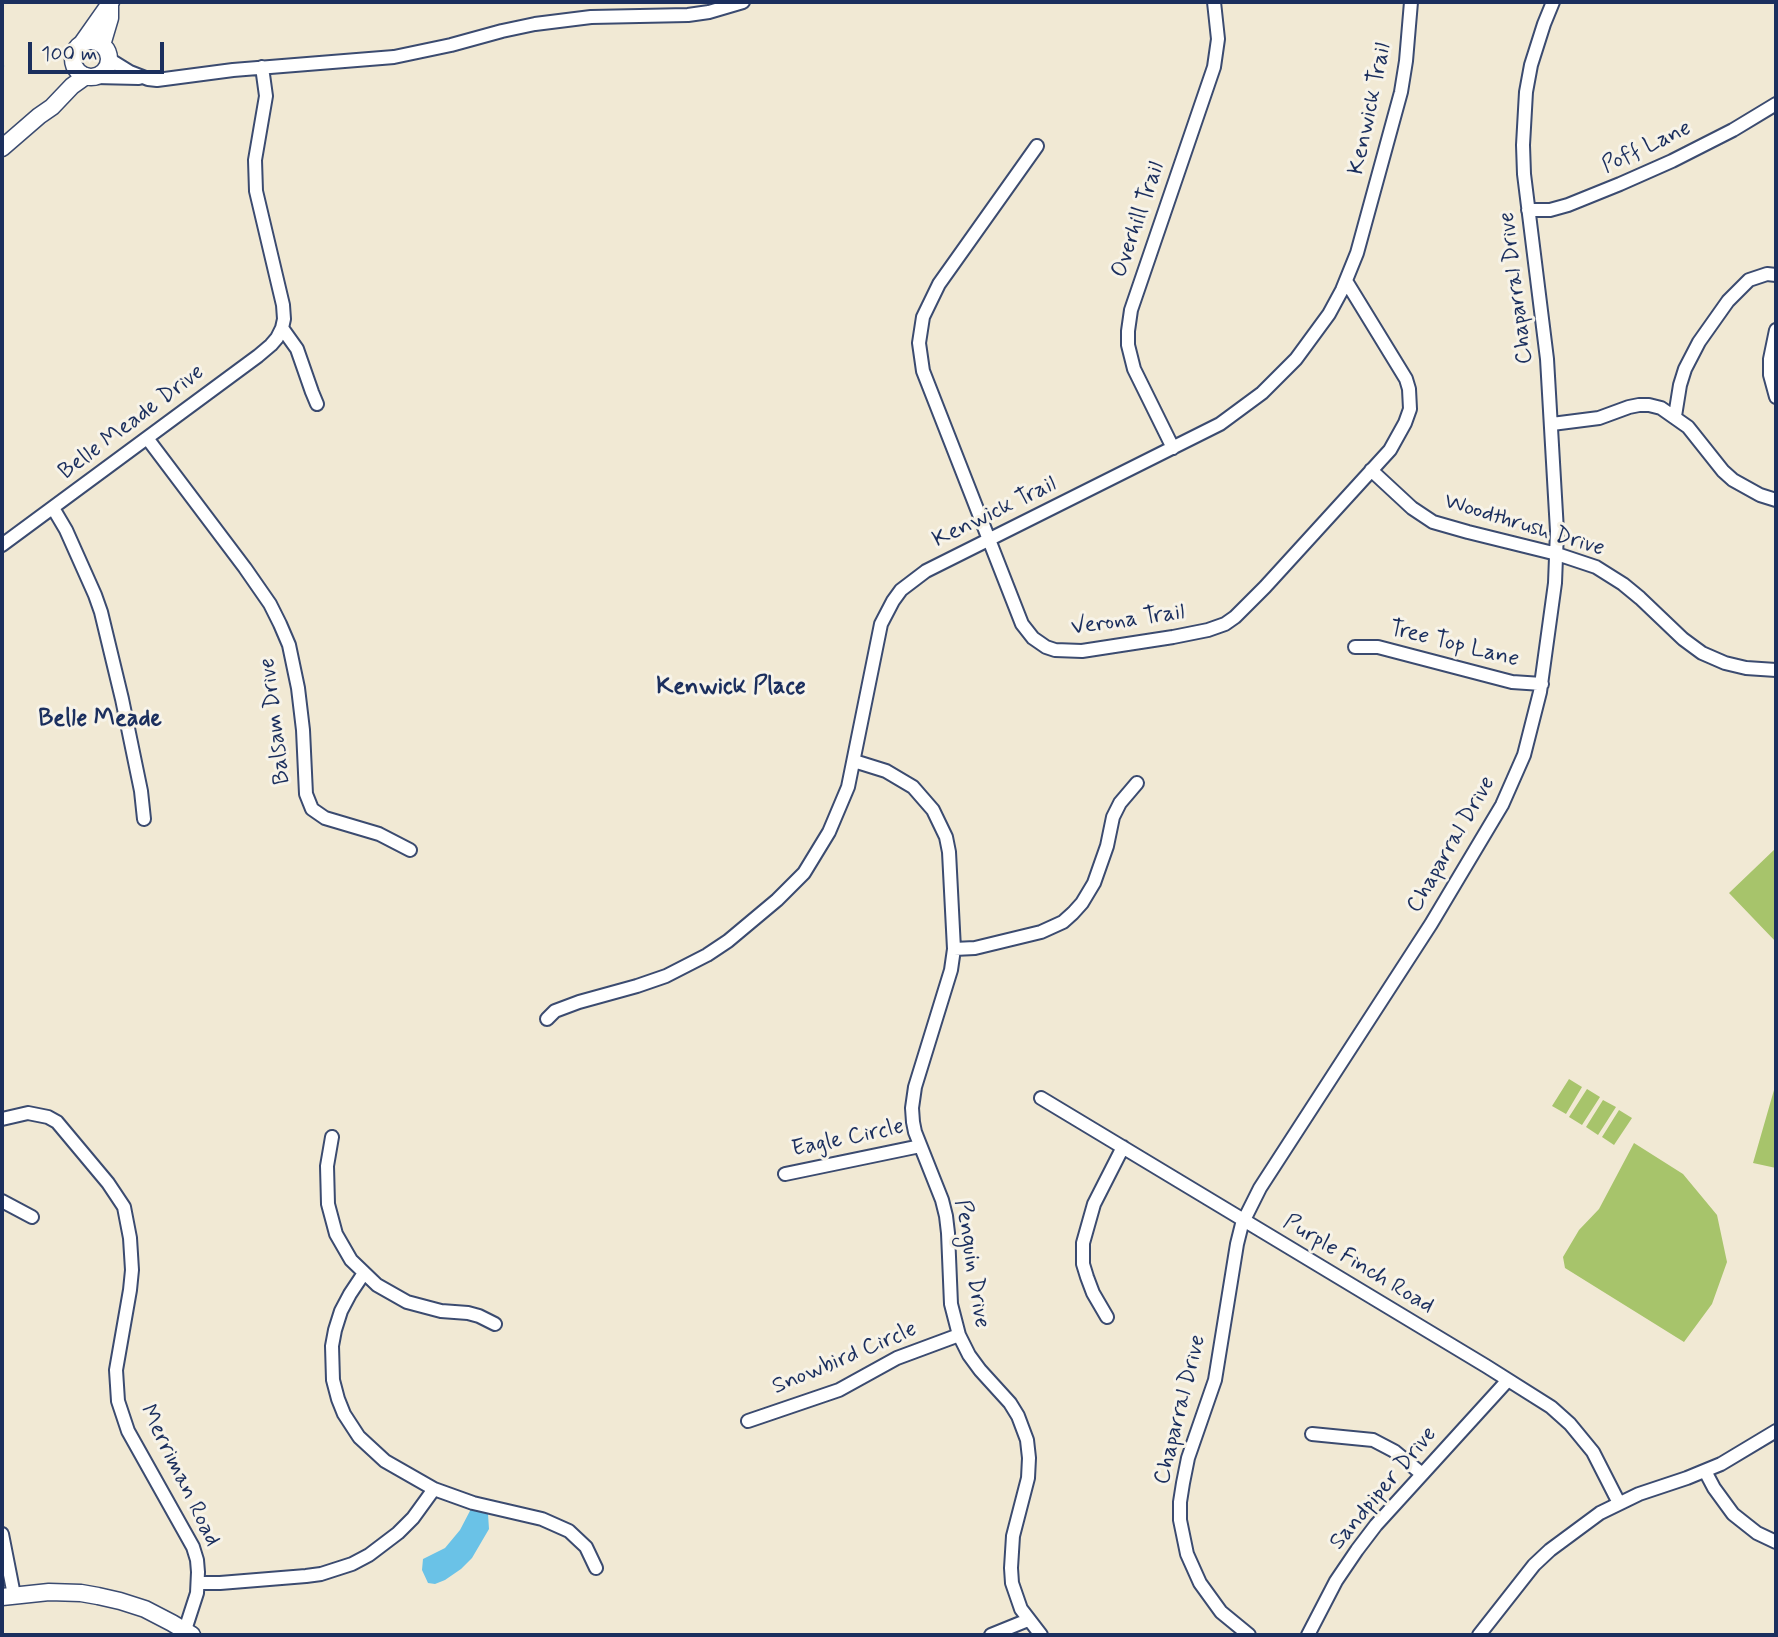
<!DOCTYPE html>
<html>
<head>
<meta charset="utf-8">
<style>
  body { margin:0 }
  #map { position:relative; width:1778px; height:1637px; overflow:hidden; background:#f1e9d4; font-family:Mynerve,sans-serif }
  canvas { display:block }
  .frame { position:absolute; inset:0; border:4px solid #1b2f5e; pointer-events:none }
  .scale { position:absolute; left:28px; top:42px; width:136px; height:32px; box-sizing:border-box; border:4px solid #1b2f5e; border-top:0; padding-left:9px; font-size:21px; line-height:24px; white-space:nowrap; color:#1b2f5e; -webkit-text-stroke:5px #f7f3e8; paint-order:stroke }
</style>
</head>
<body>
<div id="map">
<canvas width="1778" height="1637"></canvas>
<div class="frame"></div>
<div class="scale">100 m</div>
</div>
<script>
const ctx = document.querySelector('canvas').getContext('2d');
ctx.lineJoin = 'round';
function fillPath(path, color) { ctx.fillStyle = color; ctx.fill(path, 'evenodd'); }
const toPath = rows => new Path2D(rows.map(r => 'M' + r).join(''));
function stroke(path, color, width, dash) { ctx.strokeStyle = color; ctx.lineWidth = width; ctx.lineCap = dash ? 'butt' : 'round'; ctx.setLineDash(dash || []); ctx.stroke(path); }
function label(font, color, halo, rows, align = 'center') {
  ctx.font = font + ' Mynerve,sans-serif'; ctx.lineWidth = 6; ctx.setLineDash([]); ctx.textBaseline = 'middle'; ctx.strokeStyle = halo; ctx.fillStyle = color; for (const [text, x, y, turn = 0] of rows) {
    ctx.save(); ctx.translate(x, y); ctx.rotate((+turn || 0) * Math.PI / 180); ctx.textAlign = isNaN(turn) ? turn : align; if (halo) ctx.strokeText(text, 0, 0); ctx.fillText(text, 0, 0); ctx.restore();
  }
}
const green = toPath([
  [1776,848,1776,942,1729,893],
  [1569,1079,1582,1087,1566,1114,1552,1106],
  [1776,1083,1776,1168,1753,1163],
  [1587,1089,1600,1097,1582,1125,1569,1117],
  [1603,1100,1616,1107,1598,1135,1586,1127],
  [1619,1110,1632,1118,1614,1145,1602,1137],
  [1634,1143,1683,1174,1717,1215,1727,1262,1712,1304,1684,1342,1565,1268,1563,1257,1579,1230,1599,1209]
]);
const water = toPath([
  [472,1507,483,1507,488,1514,489,1529,472,1558,461,1569,445,1580,435,1584,428,1583,422,1570,423,1559,445,1548,460,1530]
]);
const stream = toPath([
  [2,67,3,66]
]);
const minor = toPath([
  [109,59,130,72,148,79,157,80,233,70,394,57,451,45,502,31,535,24,591,17,688,15,709,12,743,2],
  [262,67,266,96,255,160,256,191,283,305,284,319,282,328,297,349,312,392,317,404],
  [95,77,139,78],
  [1037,146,939,284,923,317,919,343,923,371,1022,624,1033,638,1046,647,1055,650,1082,651,1173,637,1208,630,1225,624,1235,617,1265,587,1390,450,1405,423,1410,409,1409,389,1406,379,1346,281],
  [1528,210,1550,210,1568,205,1620,184,1672,161,1733,130,1776,104],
  [1776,330,1770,359,1770,375,1776,397],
  [1675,416,1680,385,1685,369,1699,342,1728,301,1749,280,1767,274,1776,275],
  [1552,424,1599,418,1629,407,1639,405,1649,405,1661,408,1688,427,1723,471,1733,480,1760,495,1776,500],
  [147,438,245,568,270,604,280,624,289,645,298,688,303,730,306,794,312,809,325,818,379,834,410,850],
  [1173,448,1134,369,1128,345,1128,331,1131,310,1214,67,1218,39,1214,2],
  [1371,470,1412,508,1433,522,1468,532,1557,554,1596,567,1623,584,1640,598,1683,639,1702,653,1725,663,1746,668,1776,670],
  [53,508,66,530,95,595,101,612,122,699,141,791,144,819],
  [2,545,258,356,271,345,277,338,282,328],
  [1355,647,1378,647,1512,682,1542,684],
  [854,761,886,771,913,787,933,810,946,837,949,852,954,949,951,970,915,1087,912,1108,913,1122,915,1132,942,1200,946,1216,948,1233,951,1304,959,1335,969,1355,980,1370,1010,1403,1018,1416,1027,1440,1029,1458,1028,1478,1013,1536,1011,1568,1012,1583,1021,1609,1041,1635],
  [954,949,975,948,1041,932,1063,922,1073,913,1082,903,1094,883,1107,846,1113,817,1120,803,1137,783],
  [547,1019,555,1011,579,1002,637,986,666,976,707,955,728,941,777,900,804,873,829,832,848,787,881,624,893,601,901,590,926,571,1220,424,1262,393,1296,359,1329,314,1342,290,1357,253,1401,92,1406,61,1411,2],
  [1041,1098,1486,1366,1551,1407,1570,1424,1593,1452,1619,1503],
  [2,1119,28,1113,48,1117,57,1122,108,1183,124,1207,130,1238,132,1270,130,1290,116,1370,118,1401,128,1431,193,1547,197,1560,198,1572,197,1593,185,1630],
  [332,1137,327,1166,328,1204,336,1234,351,1260,377,1285,407,1302,441,1311,468,1313,479,1316,495,1324],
  [785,1174,920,1146],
  [2,1201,32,1217],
  [364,1273,350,1294,341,1311,335,1330,332,1346,333,1380,338,1399,344,1414,359,1437,385,1461,434,1489,473,1503,542,1519,569,1531,586,1547,596,1568],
  [1107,1317,1093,1293,1087,1277,1083,1264,1083,1243,1094,1204,1123,1147],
  [748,1421,839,1390,897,1358,959,1335],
  [1312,1434,1373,1440,1394,1451,1422,1474],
  [1705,1471,1714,1488,1733,1514,1757,1533,1776,1542],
  [2,1534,14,1595],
  [198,1583,220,1583,306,1576,321,1574,352,1564,369,1555,398,1533,413,1518,434,1489],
  [991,1635,1028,1620],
  [1249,1635,1221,1612,1200,1583,1187,1554,1180,1520,1180,1502,1183,1483,1188,1458,1215,1380,1237,1244,1242,1224,1260,1188,1431,924,1502,805,1524,755,1540,692,1555,583,1557,531,1547,359,1524,174,1523,145,1526,92,1531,65,1544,24,1553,2],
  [1308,1635,1336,1581,1357,1550,1376,1525,1508,1380],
  [1479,1635,1534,1565,1550,1550,1600,1513,1639,1494,1687,1478,1721,1464,1776,1431]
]);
const major = toPath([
  '73 59a18 18 0 1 1 36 0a18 18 0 1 1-36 0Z',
  [102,45,110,18,110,4],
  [80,46,111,2],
  [2,148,39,116,52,107,72,86,86,76],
  [2,1597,49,1592,81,1593,98,1596,120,1601,145,1609,172,1623,192,1635]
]);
const streetNames = [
  ["Kenwick Trail",1371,109,-78],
  ["Poff Lane",1647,148,-25],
  ["Overhill Trail",1139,220,-71],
  ["Chaparral Drive",1517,288,-97],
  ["Belle Meade Drive",132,423,-37],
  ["Kenwick Trail",995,513,-26],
  ["Woodthrush Drive",1524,526,17],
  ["Verona Trail",1128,621,-8],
  ["Tree Top Lane",1454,645,14],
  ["Balsam Drive",276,721,-97],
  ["Chaparral Drive",1452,845,-60],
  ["Eagle Circle",848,1139,-12],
  ["Penguin Drive",971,1264,81],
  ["Purple Finch Road",1358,1265,31],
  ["Snowbird Circle",845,1359,-23],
  ["Chaparral Drive",1181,1410,-76],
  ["Merriman Road",179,1476,64],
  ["Sandpiper Drive",1384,1489,-50]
];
const neighbourhoodNames = [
  ["Kenwick Place",731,688],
  ["Belle Meade",100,720]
];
fillPath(green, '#a7c46b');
fillPath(water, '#6ac2e7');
stroke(stream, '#6ac2e7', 2.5);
stroke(minor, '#3b4b70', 16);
stroke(major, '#3b4b70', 19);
stroke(minor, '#fff', 12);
stroke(major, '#fff', 16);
label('23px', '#1b2f5e', '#f7f3e8', streetNames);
label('bold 24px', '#1b2f5e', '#f7f3e8', neighbourhoodNames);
</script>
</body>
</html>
